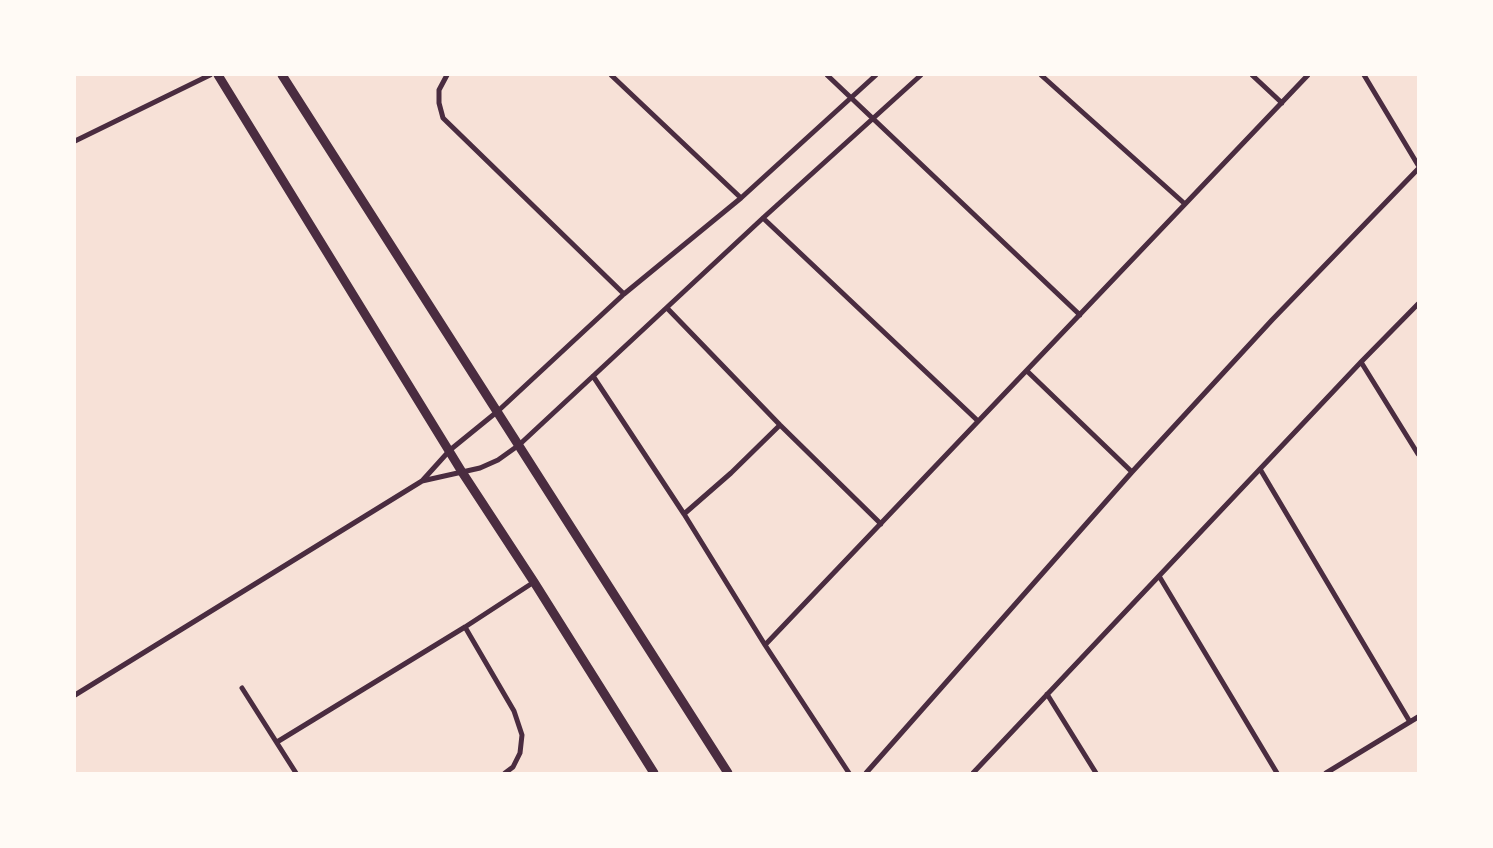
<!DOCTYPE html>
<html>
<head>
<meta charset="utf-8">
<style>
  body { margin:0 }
  #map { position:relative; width:1493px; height:848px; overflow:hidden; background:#f7e1d7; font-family:Cabin,sans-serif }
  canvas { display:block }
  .frame { position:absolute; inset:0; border:76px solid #fffaf5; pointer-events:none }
</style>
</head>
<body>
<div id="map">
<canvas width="1493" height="848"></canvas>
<div class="frame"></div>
</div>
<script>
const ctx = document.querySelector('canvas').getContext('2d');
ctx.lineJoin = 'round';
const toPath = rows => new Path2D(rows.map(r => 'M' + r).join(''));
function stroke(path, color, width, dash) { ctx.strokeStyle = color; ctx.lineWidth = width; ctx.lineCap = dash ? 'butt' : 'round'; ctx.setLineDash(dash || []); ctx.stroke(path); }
const minor = toPath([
  [447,75,439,90,439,103,443,118,624,294],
  [611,75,741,198],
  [827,75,1080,315],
  [1041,75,1185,204],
  [1252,75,1282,103],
  [1364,75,1418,165],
  [75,141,210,75],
  [763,218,978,421],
  [667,308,780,425,881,524],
  [1361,362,1418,454],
  [1027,371,1132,472],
  [593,376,684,514,765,645,849,773],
  [1260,469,1410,722],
  [422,481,480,468,498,460,519,445,763,218,921,75],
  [684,514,731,473,780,425],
  [1159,576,1277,773],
  [465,627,514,711,522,735,520,753,513,767,505,773],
  [765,645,1308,75],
  [242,688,296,773],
  [1047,694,1096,773],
  [75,695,422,481,450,450,498,411,624,294,741,198,876,75],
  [277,742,465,627,534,582],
  [866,773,1132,472,1272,320,1418,169],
  [973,773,1361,362,1418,304],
  [1326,773,1418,717]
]);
const tertiary = toPath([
  [218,75,462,472,534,582,654,773],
  [282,75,728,773]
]);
stroke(minor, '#4a2c40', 5);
stroke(tertiary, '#4a2c40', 9);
</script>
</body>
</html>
